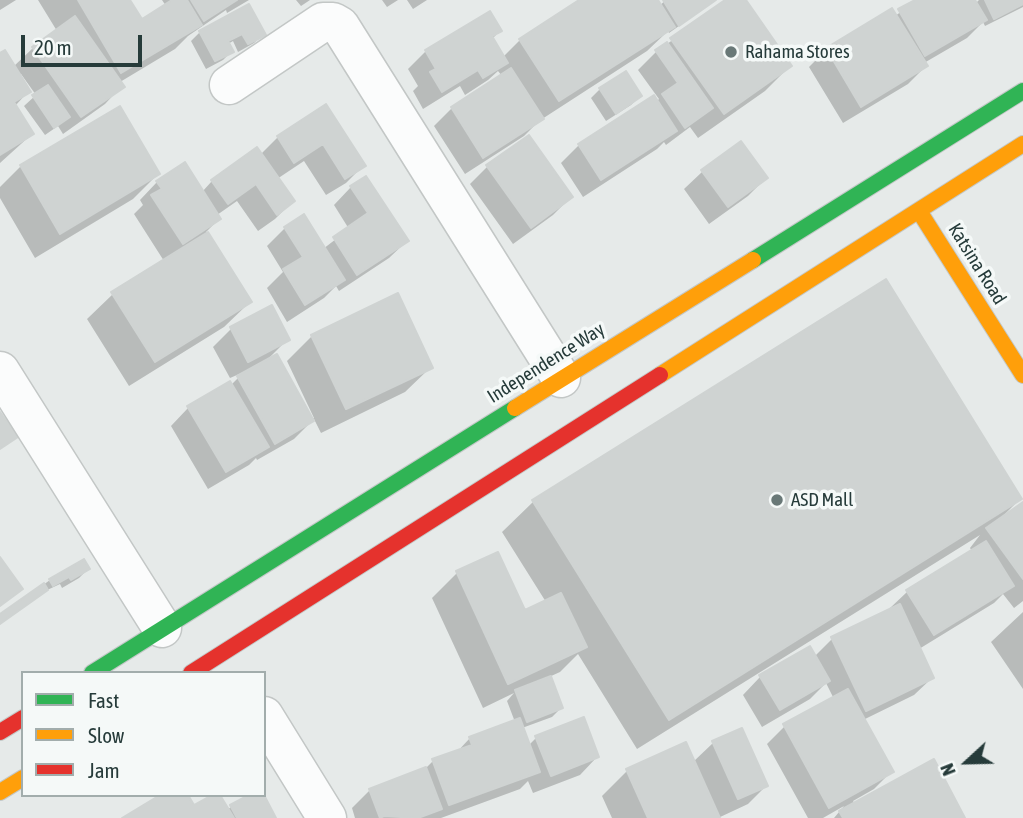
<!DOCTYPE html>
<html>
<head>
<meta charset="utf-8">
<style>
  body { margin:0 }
  #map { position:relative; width:1023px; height:818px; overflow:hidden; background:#e6eae9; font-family:"Asap Condensed",sans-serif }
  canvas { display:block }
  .legend { position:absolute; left:21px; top:671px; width:245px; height:126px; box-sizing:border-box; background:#f5f9f8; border:2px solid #a2adac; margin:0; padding:9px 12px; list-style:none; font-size:21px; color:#263b3a }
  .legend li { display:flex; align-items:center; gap:14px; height:35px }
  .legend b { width:35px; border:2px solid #a2adac }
  .north { position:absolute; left:932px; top:727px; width:70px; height:70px; -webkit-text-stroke:5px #f5f9f8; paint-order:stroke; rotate:248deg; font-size:19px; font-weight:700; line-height:28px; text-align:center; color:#263b3a }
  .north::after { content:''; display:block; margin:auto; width:24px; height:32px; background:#263b3a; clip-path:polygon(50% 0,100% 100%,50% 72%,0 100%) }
  .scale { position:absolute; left:21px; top:35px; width:121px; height:32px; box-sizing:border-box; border:4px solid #263b3a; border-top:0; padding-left:9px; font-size:21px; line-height:24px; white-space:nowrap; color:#263b3a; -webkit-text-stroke:5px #f5f9f8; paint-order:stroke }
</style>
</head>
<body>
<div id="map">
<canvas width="1023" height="818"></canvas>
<ul class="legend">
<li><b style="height:9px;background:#30b455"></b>Fast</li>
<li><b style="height:9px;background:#ff9f0a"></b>Slow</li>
<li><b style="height:9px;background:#e5322d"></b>Jam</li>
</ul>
<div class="north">N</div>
<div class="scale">20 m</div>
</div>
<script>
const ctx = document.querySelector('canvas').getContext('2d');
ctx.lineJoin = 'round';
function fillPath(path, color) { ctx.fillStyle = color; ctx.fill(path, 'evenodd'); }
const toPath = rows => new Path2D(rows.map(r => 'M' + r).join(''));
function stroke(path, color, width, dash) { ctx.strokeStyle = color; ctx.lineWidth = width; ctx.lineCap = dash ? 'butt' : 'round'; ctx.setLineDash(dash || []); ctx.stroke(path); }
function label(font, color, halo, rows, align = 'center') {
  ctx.font = font + ' "Asap Condensed",sans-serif'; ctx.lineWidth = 7; ctx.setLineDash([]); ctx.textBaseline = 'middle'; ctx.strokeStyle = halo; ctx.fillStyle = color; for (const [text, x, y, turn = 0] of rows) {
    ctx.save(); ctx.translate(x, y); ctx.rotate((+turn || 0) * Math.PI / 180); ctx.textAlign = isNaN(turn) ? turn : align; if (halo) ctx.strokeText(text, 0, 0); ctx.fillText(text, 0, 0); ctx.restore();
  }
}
const shadow = toPath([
  [0,0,16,0,0,10],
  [38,0,128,0,141,21,166,6,162,0,249,0,227,13,226,10,188,36,175,49,120,82,122,86,105,104,63,134,58,126,45,135,24,106,36,95,21,74,18,75,28,92,15,106,32,134,0,163,0,55,13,67,33,48,57,31],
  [296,0,310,0,301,6],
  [382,0,398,0,387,7],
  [407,0,427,0,413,9],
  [582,0,656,0,659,6,666,0,716,0,669,33,668,31,647,51,539,121,524,136,465,174,434,126,452,108,502,76,498,71,488,80,465,95,460,86,423,109,413,91,418,86,408,69,426,51,490,14,500,31,492,39,503,57,520,40],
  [728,0,744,0,790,66,765,91,698,138,690,127,666,145,664,142,657,149,583,197,561,163,579,145,656,102,659,99,638,70,656,52],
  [918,0,973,0,975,4,979,0,1023,0,1023,7,985,26,983,22,967,38,924,63,926,66,908,84,843,123,809,67,827,49,891,10,895,16],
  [200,32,263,34,254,43,238,52,233,41,228,44,232,51,223,60,206,69,191,41],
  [600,89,640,96,631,105,606,121,591,98],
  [325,106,363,166,346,183,326,195,304,161,277,179,293,201,275,219,258,231,237,201,217,215,219,219,206,232,250,302,224,327,129,386,87,319,113,294,164,261,134,214,143,205,140,200,157,182,202,192,212,181,260,155,278,137],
  [741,143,766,178,748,196,709,224,684,189,702,172],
  [21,166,158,174,133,199,35,258,0,198,0,187],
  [488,166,571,197,553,215,513,244,470,184],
  [351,187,407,241,389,258,339,291,336,286,324,298,287,322,267,288,283,272,267,246,285,228,323,249,349,229,334,205],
  [885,282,1020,499,1002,517,1003,518,1023,504,1023,601,1014,608,1003,594,994,603,919,649,932,678,914,695,863,720,892,771,874,789,853,801,855,804,963,818,834,818,844,806,823,818,808,818,767,744,785,726,834,699,826,683,810,699,762,727,743,695,760,677,814,657,832,639,889,609,907,592,972,551,970,548,980,535,637,749,578,654,560,672,549,677,561,708,552,717,522,728,528,746,536,738,597,757,580,775,533,793,528,781,520,789,441,818,355,818,352,808,370,790,425,769,433,761,456,753,470,738,515,722,507,701,514,693,483,708,432,598,457,573,524,612,546,602,502,532,533,502],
  [231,329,288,339,266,361,311,419,314,418,287,361,312,336,431,367,405,392,321,433,314,419,294,439,257,460,256,458,249,465,208,489,171,426,188,408,231,385,244,372,230,378,213,347],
  [88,569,79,578,62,588,60,584,43,592,0,624,0,616,50,580],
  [1023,612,1023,689,991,642],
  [713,743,766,786,748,804,718,818,612,818,602,796,627,771,693,762],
  [231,807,274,818,125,818,193,808,227,810]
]);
const building = toPath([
  [78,0,130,0,142,19,172,0,187,0,202,25,121,73,78,0],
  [191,0,237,0,204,21,191,0],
  [579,0,658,0,675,27,559,101,519,39,579,0],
  [663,0,716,0,679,26,663,0],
  [725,0,746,0,792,66,724,114,670,38,725,0],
  [915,0,975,0,987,20,925,56,898,9,915,0],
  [985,0,1023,0,1023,4,994,19,985,0],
  [249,4,266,35,248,44,242,34,228,41,234,52,215,61,199,31,249,4],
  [892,8,928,66,861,107,826,48,892,8],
  [490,11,502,31,492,36,508,63,483,78,478,70,442,92,430,72,436,69,425,50,490,11],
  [75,16,125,87,81,117,32,47,75,16],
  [667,42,713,108,685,128,662,94,678,83,655,50,667,42],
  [5,50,31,92,14,102,34,134,0,155,0,53,5,50],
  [511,68,544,119,483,158,451,107,511,68],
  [626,71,642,96,616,114,599,88,626,71],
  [48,85,70,117,54,128,32,95,48,85],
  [654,95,677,131,601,180,578,144,654,95],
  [326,104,366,166,345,179,323,144,294,163,277,136,326,104],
  [120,106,160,174,60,234,20,165,120,106],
  [529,135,573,197,531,228,486,165,529,135],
  [741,141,768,178,728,207,701,170,741,141],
  [257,147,295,201,277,215,256,184,228,204,211,180,257,147],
  [185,162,221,219,183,244,151,195,162,189,156,181,185,162],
  [366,176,409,241,357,275,333,237,368,213,350,186,366,176],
  [304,214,345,280,305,305,283,269,303,257,284,227,304,214],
  [208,232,252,302,155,362,111,292,208,232],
  [886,279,1022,499,669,720,532,500,886,279],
  [398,293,433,368,346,409,311,335,398,293],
  [272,305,290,340,248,362,230,327,272,305],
  [277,354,314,421,275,444,237,376,277,354],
  [230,381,269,447,226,472,187,406,230,381],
  [0,412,18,437,0,449,0,412],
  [1023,502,1023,579,986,528,1023,502],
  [986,541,1014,586,934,635,906,590,986,541],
  [498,552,525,610,561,593,587,647,508,684,456,571,498,552],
  [0,557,23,589,0,606,0,557],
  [84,559,90,569,71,580,69,577,53,586,49,579,84,559],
  [44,583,48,590,0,624,0,614,44,583],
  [900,604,934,678,866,711,831,637,900,604],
  [810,646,830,681,780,710,759,675,810,646],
  [551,676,563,708,527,722,515,690,551,676],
  [848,689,894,772,829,808,783,724,848,689],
  [584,717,599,757,551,776,535,736,584,717],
  [520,718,540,772,449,805,432,759,472,745,469,737,520,718],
  [742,728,768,786,738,799,712,741,742,728],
  [686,742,720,818,648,818,626,769,686,742],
  [934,759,965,818,843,818,839,811,934,759],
  [426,767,442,809,418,818,384,816,380,818,369,789,426,767],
  [160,795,188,795,194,805,212,795,220,795,234,818,122,818,160,795],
  [249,795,264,795,276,818,237,818,230,805,249,795]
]);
const street = toPath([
  [229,85,323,22,333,22,340,26,561,378],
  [0,371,162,628],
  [264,716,327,818]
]);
const fast = toPath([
  [753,260,1023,91],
  [92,673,515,408]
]);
const slow = toPath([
  [919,211,1023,375],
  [660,375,1023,144],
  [515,408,753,260],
  [0,792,23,778]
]);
const jam = toPath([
  [191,673,660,375],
  [0,732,23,718]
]);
const markers = [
  [731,52,7,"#697877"],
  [777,500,7,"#697877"]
];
const poiNames = [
  ["Rahama Stores",745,52],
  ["ASD Mall",791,500]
];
const streetNames = [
  ["Katsina Road",977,264,58],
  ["Independence Way",546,363,-32]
];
fillPath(shadow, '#0003');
fillPath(building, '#cfd3d2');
stroke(building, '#cfd3d2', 2);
stroke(street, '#c3c7c6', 41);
stroke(fast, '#c3c8c7', 18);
stroke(slow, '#c3c8c7', 18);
stroke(jam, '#c3c8c7', 18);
stroke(street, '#fbfcfc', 38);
stroke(fast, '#30b455', 16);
stroke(slow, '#ff9f0a', 16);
stroke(jam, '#e5322d', 16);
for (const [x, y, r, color] of markers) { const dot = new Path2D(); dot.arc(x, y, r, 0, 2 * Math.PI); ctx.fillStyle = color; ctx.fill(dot); stroke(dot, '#f5f9f8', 2.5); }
label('19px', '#263b3a', '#f5f9f8', poiNames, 'left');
label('19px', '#263b3a', '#f5f9f8', streetNames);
</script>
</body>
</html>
